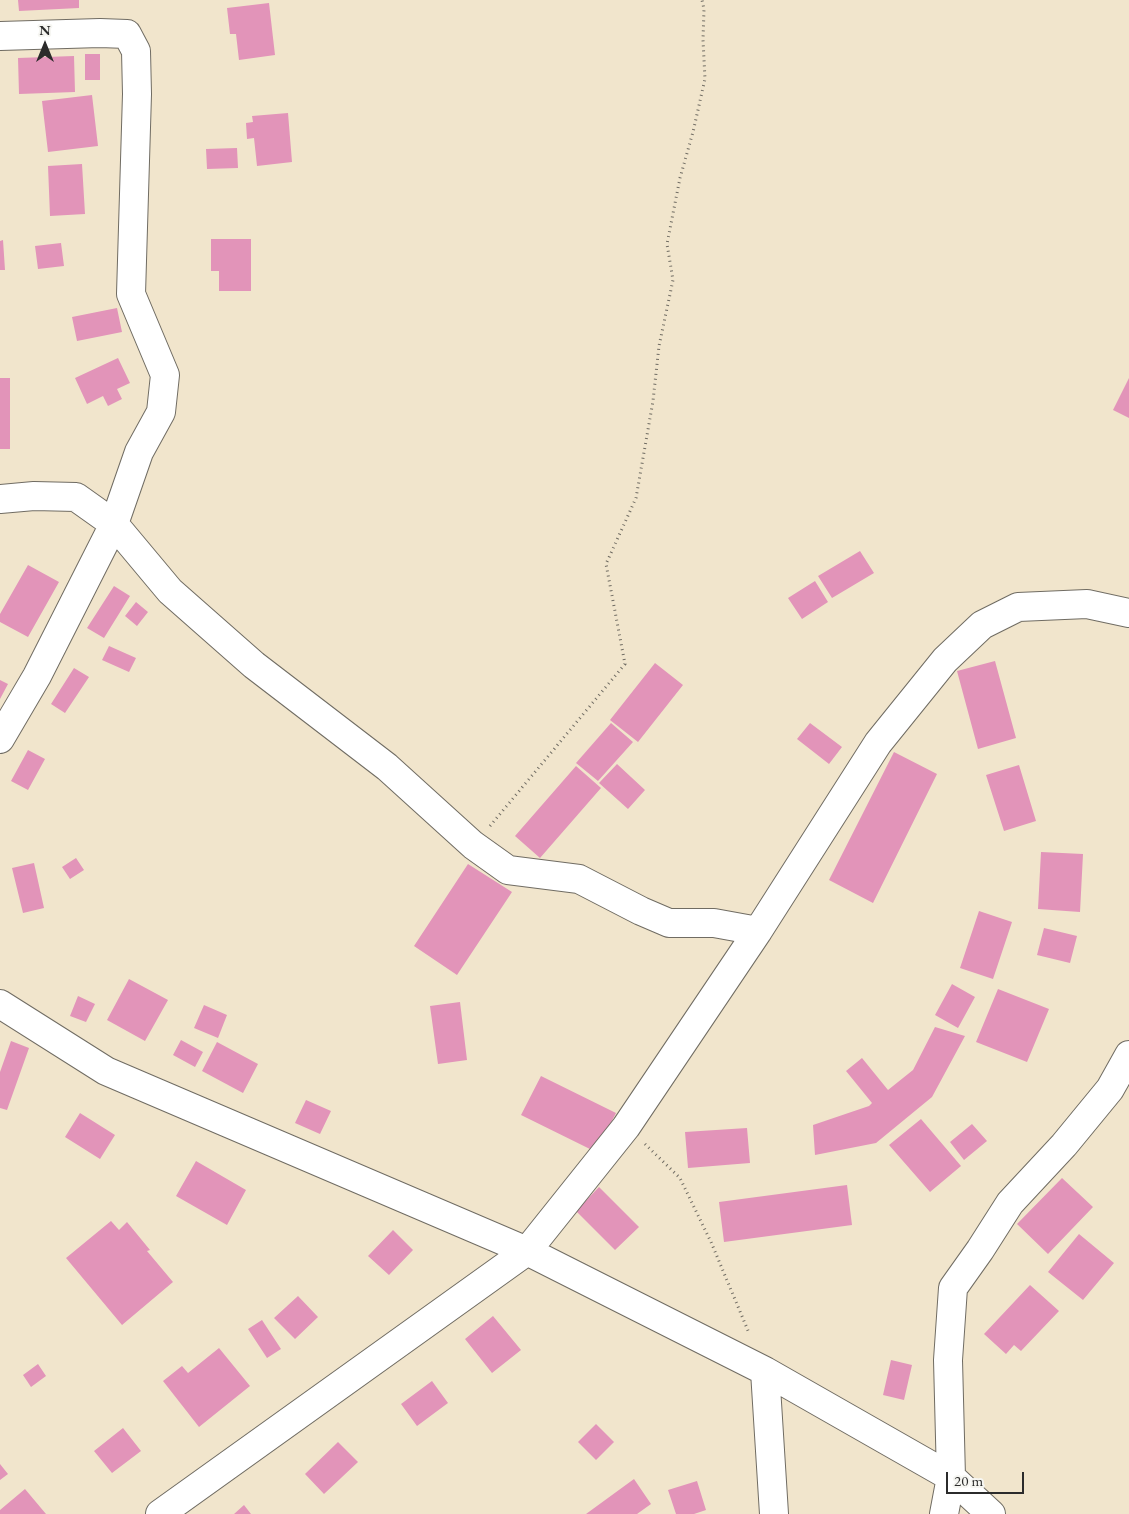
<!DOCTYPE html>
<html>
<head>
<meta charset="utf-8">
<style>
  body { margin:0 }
  #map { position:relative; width:1129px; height:1514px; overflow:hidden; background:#f1e5cc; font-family:"EB Garamond",serif }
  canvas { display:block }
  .north { position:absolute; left:20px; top:20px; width:50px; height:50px; -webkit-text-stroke:4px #f6f6f2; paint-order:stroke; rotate:0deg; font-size:14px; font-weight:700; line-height:20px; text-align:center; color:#2b2b2b }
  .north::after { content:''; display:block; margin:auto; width:18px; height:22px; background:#2b2b2b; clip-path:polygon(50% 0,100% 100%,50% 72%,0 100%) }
  .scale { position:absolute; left:946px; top:1472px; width:78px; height:22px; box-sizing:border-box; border:2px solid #2b2b2b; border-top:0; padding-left:6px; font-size:15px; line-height:18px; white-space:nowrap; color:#2b2b2b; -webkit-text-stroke:4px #f6f6f2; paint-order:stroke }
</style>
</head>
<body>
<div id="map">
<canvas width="1129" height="1514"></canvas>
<div class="north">N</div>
<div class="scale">20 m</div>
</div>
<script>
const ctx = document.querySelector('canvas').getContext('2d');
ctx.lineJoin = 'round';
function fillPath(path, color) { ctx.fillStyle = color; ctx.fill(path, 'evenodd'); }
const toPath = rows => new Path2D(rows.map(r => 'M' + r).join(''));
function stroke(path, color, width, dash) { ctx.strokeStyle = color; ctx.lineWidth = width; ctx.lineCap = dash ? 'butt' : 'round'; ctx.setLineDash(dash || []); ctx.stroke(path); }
const building = toPath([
  [18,0,79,0,79,8,19,11],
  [269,3,275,55,239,60,236,34,230,34,227,8],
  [85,54,100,54,100,80,85,80],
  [74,56,75,92,19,94,18,58],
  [92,95,98,146,48,152,42,101],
  [288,113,292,162,257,166,254,138,247,139,246,123,253,122,252,116],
  [237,148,238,168,207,169,206,149],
  [82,164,85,214,50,216,48,166],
  [211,239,251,239,251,291,219,291,219,271,211,271],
  [3,240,5,270,0,270,0,241],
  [61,243,64,266,38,269,35,246],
  [117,308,122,332,77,341,72,317],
  [118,358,130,383,117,389,122,399,108,406,103,396,87,404,75,378],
  [0,378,10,378,10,449,0,449],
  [1129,378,1129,418,1113,410],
  [860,551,874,573,832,598,818,576],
  [28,565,59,582,28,637,0,622,0,614],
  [815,581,828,602,802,619,788,598],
  [114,586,130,596,104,638,87,628],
  [136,602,148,612,137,626,125,616],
  [109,646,136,658,129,672,102,660],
  [995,661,1016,738,978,749,957,671],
  [655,663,683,685,638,742,610,720],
  [74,668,89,677,65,713,51,704],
  [0,680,8,684,0,699],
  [611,723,633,742,598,781,576,763],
  [810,723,842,747,829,764,797,739],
  [28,750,45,759,28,790,11,781],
  [894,752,937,774,873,903,829,880],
  [617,764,645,790,628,809,599,783],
  [1019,765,1036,821,1004,831,986,775],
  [576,766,601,788,540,858,515,836],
  [1041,852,1083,854,1080,912,1038,909],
  [76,858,84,870,70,879,62,867],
  [34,863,44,908,23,913,12,868],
  [468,864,512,892,457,975,414,946],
  [979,911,1012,922,993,979,960,968],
  [1044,928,1077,936,1070,963,1037,955],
  [129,979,168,1000,145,1041,107,1020],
  [952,984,975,997,958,1028,935,1015],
  [998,989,1049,1009,1027,1062,976,1042],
  [78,996,95,1004,86,1022,70,1016],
  [460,1002,467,1060,438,1064,430,1006],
  [204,1005,227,1015,218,1038,194,1028],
  [935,1027,965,1036,932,1097,876,1143,815,1155,813,1125,869,1106,872,1103,846,1071,862,1058,888,1090,913,1070],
  [181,1040,203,1052,195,1067,173,1055],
  [11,1041,29,1048,7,1110,0,1108,0,1072],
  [217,1042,258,1064,243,1093,202,1071],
  [541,1076,616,1113,596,1152,521,1115],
  [306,1100,331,1111,320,1134,295,1123],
  [80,1113,115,1135,100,1159,65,1137],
  [921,1119,961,1166,930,1192,889,1145],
  [972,1124,987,1141,964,1160,950,1142],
  [747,1128,750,1163,688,1168,685,1132],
  [196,1161,246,1190,227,1225,176,1196],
  [1062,1178,1093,1207,1048,1254,1017,1224],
  [847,1185,852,1225,724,1242,719,1202],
  [599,1187,639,1227,615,1250,576,1211],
  [111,1221,119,1230,127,1222,150,1250,147,1251,173,1282,122,1325,66,1258],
  [393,1230,413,1250,389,1275,368,1256],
  [1079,1234,1114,1263,1083,1300,1048,1272],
  [1030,1285,1059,1311,1021,1351,1014,1345,1006,1354,984,1334],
  [298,1296,318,1317,295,1339,274,1318],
  [493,1316,521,1350,492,1373,465,1339],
  [262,1320,281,1349,267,1358,248,1329],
  [219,1348,250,1386,199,1427,163,1381,182,1366,188,1373],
  [891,1360,912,1365,904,1400,883,1395],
  [38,1364,46,1376,31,1387,23,1375],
  [432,1381,448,1403,417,1426,401,1404],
  [596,1424,614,1442,596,1460,578,1442],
  [123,1428,141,1451,112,1473,94,1451],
  [338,1442,358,1462,324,1494,305,1474],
  [0,1464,8,1474,0,1480],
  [634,1479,651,1504,637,1514,586,1514],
  [697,1481,706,1510,694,1514,676,1514,668,1490],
  [25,1489,46,1514,0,1514,0,1510],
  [244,1505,251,1514,234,1514]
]);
const path = toPath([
  [490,826,625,664,606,564,636,498,653,401,659,346,673,280,667,244,680,178,693,132,705,79,703,40,704,9,702,0],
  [645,1144,680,1178,711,1242,749,1333]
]);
const minor = toPath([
  [0,36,100,33,127,34,136,51,137,94,131,294,165,375,161,412,139,452,114,524,37,676,0,739],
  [0,499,34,496,76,497,114,524,170,591,254,665,387,767,473,845,508,870,579,879,641,911,669,923,714,923,758,931],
  [0,1004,106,1071,527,1251,765,1371,951,1477,991,1514],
  [765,1371,774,1514],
  [160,1514,527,1251,626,1127,758,931,878,743,945,660,982,625,1018,607,1087,604,1129,613],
  [944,1514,951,1477,948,1360,953,1288,980,1250,1010,1203,1064,1145,1110,1089,1129,1055]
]);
fillPath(building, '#e294b9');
stroke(minor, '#706c63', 30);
stroke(path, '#706c63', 3, [1, 4]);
stroke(minor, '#fff', 28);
</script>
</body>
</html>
